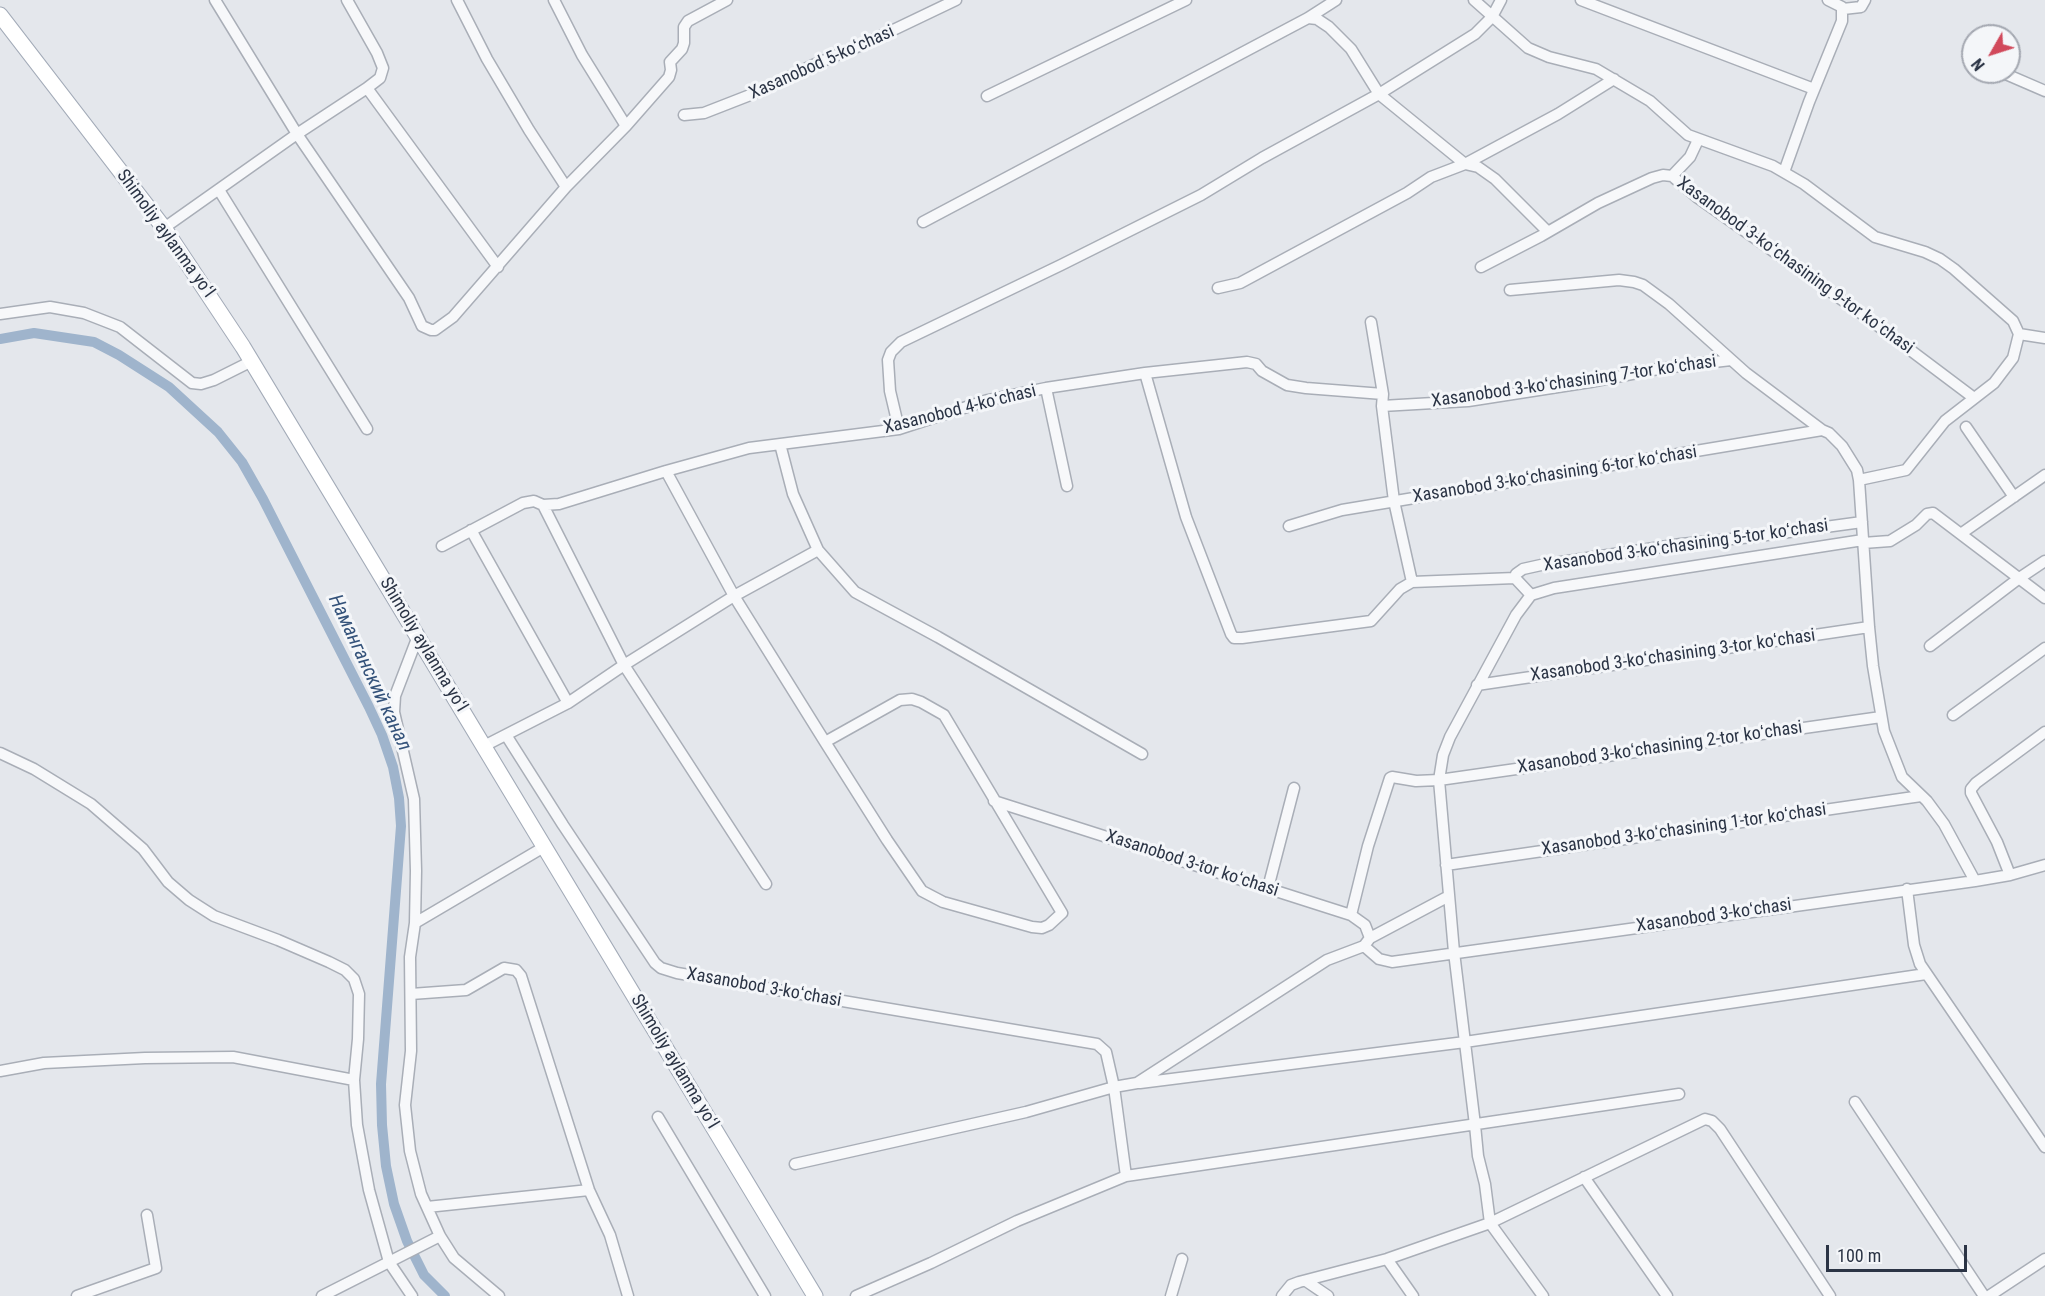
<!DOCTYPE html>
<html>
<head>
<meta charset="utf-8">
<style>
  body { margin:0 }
  #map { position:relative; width:2045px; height:1296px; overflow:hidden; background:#e4e7ec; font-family:"Roboto Condensed",sans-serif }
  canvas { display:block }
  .north { position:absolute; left:1961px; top:24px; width:60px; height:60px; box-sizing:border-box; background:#f4f6f9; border:2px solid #a4a8b1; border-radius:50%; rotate:231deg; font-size:16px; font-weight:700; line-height:24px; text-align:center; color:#2b3445 }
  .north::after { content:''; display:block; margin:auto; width:21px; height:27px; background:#d1495b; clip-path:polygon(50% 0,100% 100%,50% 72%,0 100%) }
  .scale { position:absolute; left:1826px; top:1245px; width:141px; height:27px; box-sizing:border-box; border:3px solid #2b3445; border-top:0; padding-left:8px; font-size:18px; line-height:21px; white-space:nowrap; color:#2b3445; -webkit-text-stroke:4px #f4f6f9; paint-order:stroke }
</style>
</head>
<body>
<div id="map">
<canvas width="2045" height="1296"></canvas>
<div class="north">N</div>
<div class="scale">100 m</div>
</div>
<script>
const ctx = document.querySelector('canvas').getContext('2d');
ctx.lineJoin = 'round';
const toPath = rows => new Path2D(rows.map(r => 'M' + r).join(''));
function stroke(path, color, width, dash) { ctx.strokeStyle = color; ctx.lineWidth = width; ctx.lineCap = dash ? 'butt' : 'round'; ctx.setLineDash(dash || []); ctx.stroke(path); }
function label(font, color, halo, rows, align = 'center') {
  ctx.font = font + ' "Roboto Condensed",sans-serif'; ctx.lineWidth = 6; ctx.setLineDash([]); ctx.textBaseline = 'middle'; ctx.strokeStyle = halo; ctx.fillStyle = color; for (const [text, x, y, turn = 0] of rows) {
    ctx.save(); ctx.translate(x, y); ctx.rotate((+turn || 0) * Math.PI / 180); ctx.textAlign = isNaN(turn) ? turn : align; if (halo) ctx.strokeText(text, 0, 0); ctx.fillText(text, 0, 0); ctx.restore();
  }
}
const canal = toPath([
  [0,339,34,333,94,342,119,355,169,387,218,432,242,462,263,499,369,707,382,735,393,767,399,798,401,826,381,1084,382,1125,386,1166,394,1204,407,1241,424,1275,445,1296]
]);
const street = toPath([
  [215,0,297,134,409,298,422,326,431,330,435,330,453,317,566,187,626,126,669,77,671,70,670,62,682,49,684,43,684,27,688,21,727,0],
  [347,0,377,53,383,68,380,78,367,88],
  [457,0,487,59,529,130,566,187],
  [554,0,582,55,626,126],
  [1474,0,1528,48,1549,57,1596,69,1650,101,1688,135,1773,166,1804,184,1875,237,1925,252,1940,259,1954,269,2013,321,2019,334,2013,358,1994,383,1945,421,1906,470,1859,480],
  [1581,0,1814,89],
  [1843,9,1861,7,1865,0],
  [1308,18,1317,19,1329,27,1351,49,1379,94,1465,164,1478,167,1495,179,1548,232],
  [2001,72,2045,91],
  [987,96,1186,0],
  [684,115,704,113,763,90,813,65,864,44,956,0],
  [1784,172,1809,102,1842,21,1842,7,1828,0],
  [1672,176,1690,157,1698,140],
  [219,190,367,429],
  [923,222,1308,18,1336,0],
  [164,228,297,134,367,88,498,267],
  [1481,267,1541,236,1598,203,1652,178,1663,175,1672,176,1698,198,1869,319,1974,398],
  [1218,288,1240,283,1407,193,1431,177,1465,164,1558,114,1614,79],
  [1510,290,1619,280,1634,282,1643,285,1669,304,1746,373,1822,430,1829,433,1842,446,1857,470,1859,480,1869,627,1873,666,1884,731,1902,777,1927,801,1944,824,1975,881],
  [0,314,50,307,84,313,120,327,192,383,201,384,214,380,252,361],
  [1371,322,1383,394,1382,406,1394,501,1412,582],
  [2019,334,2045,338],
  [1145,373,1186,517,1231,634,1234,638,1242,638,1371,621,1400,589,1412,582,1515,578,1531,595],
  [1046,388,1067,486],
  [1382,406,1468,401,1590,382,1663,368,1731,360],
  [1966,427,2014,497],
  [899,429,890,391,888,360,891,352,901,342,1061,265,1201,195,1262,158,1379,94,1475,34,1492,17,1501,0],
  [666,471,734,596,825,742,887,840,922,891,943,902,1032,927,1042,928,1049,925,1062,913,944,715,921,702,912,699,900,700,825,742],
  [543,505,624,665,766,884],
  [1289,526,1342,510,1822,430],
  [471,530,568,703,484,746],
  [1962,533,2045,475],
  [1863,543,1890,541,1916,525,1927,514,1933,513,2045,598],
  [442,546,523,503,534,501,543,505,559,504,666,471,749,448,899,429,988,400,1046,388,1145,373,1247,362,1256,364,1262,371,1287,385,1306,388,1383,394],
  [818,550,855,592,938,637,1142,754],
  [1515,578,1516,574,1523,569,1541,565,1681,544,1752,537,1862,522],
  [418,636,395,696,394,712,414,799,416,871,415,923,410,957,411,1051,405,1105,410,1151,421,1194,440,1236,454,1258,499,1296],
  [1930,646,2018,579,2045,561],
  [1477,685,1869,627],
  [568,703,624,665,734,596,818,550,793,494,780,444],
  [1953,715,2045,648],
  [506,735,563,825,655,963,661,968,677,973,1097,1044,1106,1052,1114,1087,1126,1176],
  [0,753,34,769,91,804,143,849,168,882,189,900,214,916,278,940,329,962,345,970,354,979,359,994,358,1039,354,1080,357,1125,369,1190,389,1262,322,1296],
  [994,801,1351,915,1365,925,1370,938,1364,946],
  [1446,865,1921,796],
  [2010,875,1997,842,1971,793,1971,789,1976,783,2045,732],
  [1268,888,1294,788],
  [1907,889,1914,945,1920,964,2045,1147],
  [1351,915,1368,846,1390,778,1392,777,1416,781,1439,780,1881,717],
  [415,923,544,847],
  [1370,938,1449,896],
  [411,994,466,990,504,968,516,970,521,976,589,1190,610,1235,628,1296],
  [0,1071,44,1063,145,1058,233,1057,354,1080],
  [1140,1083,1465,1042,1926,974],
  [1855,1102,1984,1296],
  [658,1117,765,1296],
  [795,1164,1026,1112,1114,1087,1137,1083,1327,960,1364,946,1379,959,1392,962,1975,881,2010,875,2045,865],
  [1584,1177,1667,1296],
  [427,1207,589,1190],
  [1387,1259,1413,1296],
  [1306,1281,1328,1296],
  [77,1296,156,1268,147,1215],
  [412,1296,389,1262,440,1236],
  [856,1296,931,1263,1017,1221,1126,1176,1679,1094],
  [1171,1296,1182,1259],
  [1282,1296,1291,1285,1299,1282,1387,1259,1490,1223,1705,1119,1712,1121,1720,1129,1830,1296],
  [1543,1296,1490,1223,1485,1184,1478,1156,1475,1125,1454,952,1439,780,1443,755,1450,737,1516,615,1531,595,1554,588,1863,540],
  [1989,1296,2045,1259]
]);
const primary = toPath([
  [0,15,164,228,243,347,815,1296]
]);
const streetNames = [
  ["Xasanobod 5-koʻchasi",822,63,-24],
  ["Shimoliy aylanma yoʻl",165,234,54],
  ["Xasanobod 3-koʻchasining 9-tor koʻchasi",1795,266,36],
  ["Xasanobod 3-koʻchasining 7-tor koʻchasi",1574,382,-8],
  ["Xasanobod 4-koʻchasi",960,410,-14],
  ["Xasanobod 3-koʻchasining 6-tor koʻchasi",1555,475,-9],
  ["Xasanobod 3-koʻchasining 5-tor koʻchasi",1686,546,-8],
  ["Shimoliy aylanma yoʻl",423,645,59],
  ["Xasanobod 3-koʻchasining 3-tor koʻchasi",1673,656,-8],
  ["Xasanobod 3-koʻchasining 2-tor koʻchasi",1660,748,-8],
  ["Xasanobod 3-koʻchasining 1-tor koʻchasi",1684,830,-8],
  ["Xasanobod 3-tor koʻchasi",1192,864,18],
  ["Xasanobod 3-koʻchasi",1714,916,-8],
  ["Xasanobod 3-koʻchasi",764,988,10],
  ["Shimoliy aylanma yoʻl",674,1062,59]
];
const waterNames = [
  ["Наманганский канал",369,673,65]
];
stroke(canal, '#9fb4cc', 10);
stroke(street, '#a9aeb7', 13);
stroke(primary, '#a3abb8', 17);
stroke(street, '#f7f8fa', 10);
stroke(primary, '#fff', 15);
label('18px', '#2b3445', '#f4f6f9', streetNames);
label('italic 20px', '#34527a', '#f4f6f9', waterNames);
</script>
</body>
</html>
